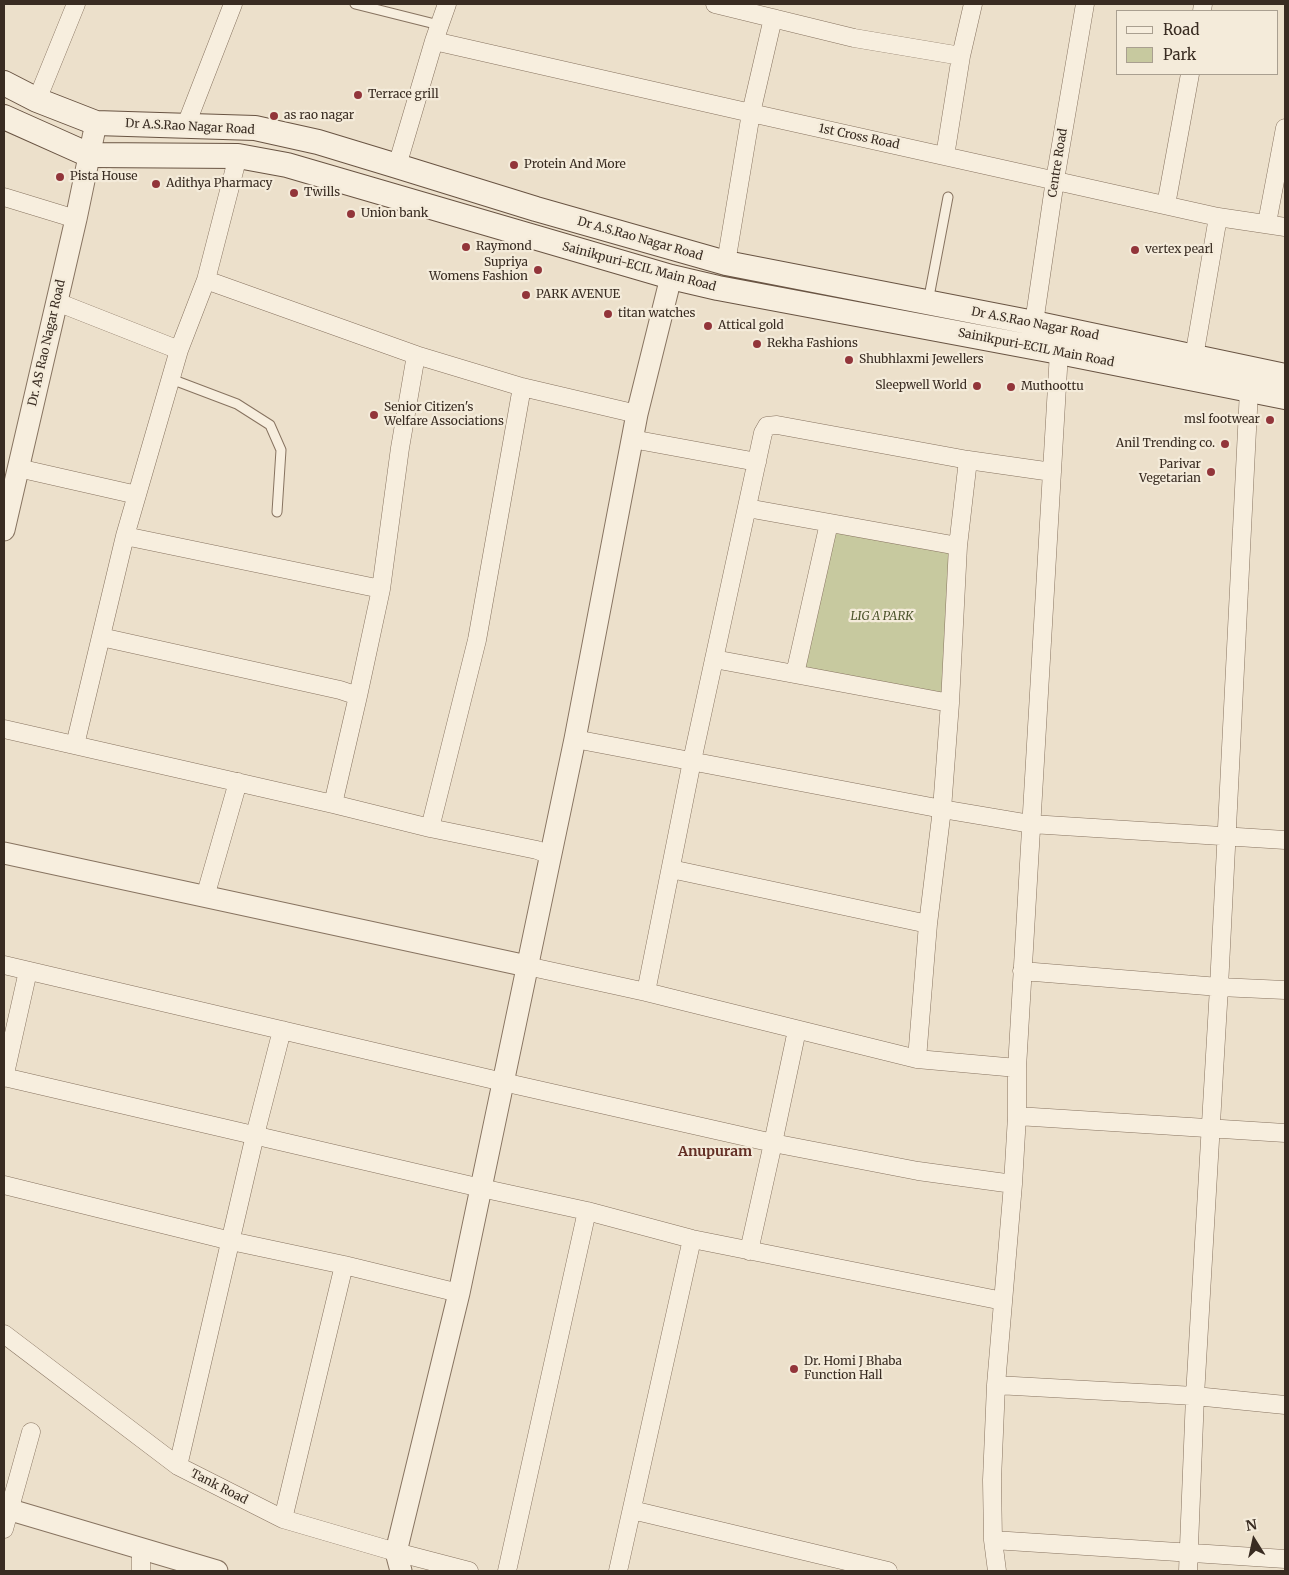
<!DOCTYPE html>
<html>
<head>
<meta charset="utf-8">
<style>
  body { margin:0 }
  #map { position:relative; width:1289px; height:1575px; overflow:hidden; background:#ece0cb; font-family:Merriweather,serif }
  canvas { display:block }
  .frame { position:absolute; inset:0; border:5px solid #392c22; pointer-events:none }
  .legend { position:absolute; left:1116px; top:10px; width:162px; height:65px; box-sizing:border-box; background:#f4ebda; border:1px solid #a99f90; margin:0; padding:6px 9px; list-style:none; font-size:15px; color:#392c22 }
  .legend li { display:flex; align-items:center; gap:10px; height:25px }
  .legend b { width:25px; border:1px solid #a99f90 }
  .north { position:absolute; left:1229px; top:1515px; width:50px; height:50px; -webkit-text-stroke:4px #f4ebda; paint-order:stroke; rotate:350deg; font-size:14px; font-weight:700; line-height:20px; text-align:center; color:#392c22 }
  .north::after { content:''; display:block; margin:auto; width:18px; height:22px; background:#392c22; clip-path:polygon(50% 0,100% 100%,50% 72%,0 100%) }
</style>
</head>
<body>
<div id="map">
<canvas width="1289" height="1575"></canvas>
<div class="frame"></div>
<ul class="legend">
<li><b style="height:6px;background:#f7eede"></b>Road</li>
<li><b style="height:14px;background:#c7c99f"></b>Park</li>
</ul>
<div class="north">N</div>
</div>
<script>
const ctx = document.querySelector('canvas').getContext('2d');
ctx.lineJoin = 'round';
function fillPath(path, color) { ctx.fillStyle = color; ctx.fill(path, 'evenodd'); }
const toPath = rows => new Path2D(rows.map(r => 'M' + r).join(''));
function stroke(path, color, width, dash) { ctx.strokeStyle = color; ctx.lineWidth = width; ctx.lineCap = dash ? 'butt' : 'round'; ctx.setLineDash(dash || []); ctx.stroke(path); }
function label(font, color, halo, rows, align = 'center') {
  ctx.font = font + ' Merriweather,serif'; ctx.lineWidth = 4.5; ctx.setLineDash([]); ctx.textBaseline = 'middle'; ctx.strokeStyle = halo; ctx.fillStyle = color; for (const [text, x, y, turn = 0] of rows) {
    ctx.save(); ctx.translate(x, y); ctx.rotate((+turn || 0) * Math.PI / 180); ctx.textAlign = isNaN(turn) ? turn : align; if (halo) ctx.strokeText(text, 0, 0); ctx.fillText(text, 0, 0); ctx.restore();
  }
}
const green = toPath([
  [834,529,951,551,944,694,803,670]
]);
const service = toPath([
  [355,4,439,25],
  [928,302,948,197],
  [171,379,237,404,270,425,281,450,277,512]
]);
const minor = toPath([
  [715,4,854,38,961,56],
  [1202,11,1203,4],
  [434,41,751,113,1218,217,1285,227],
  [37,100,76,4],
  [186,125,233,4],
  [945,156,961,56,973,4],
  [397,166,434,41,447,4],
  [4,197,76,219],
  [1166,205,1190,74],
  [1267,223,1285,128],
  [726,263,751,113,773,18],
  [206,280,416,355,522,387,637,414],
  [57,302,179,350],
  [1034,323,1055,180,1085,4],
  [1194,357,1218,217],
  [632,439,757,462],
  [18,468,137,495],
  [747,508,958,546],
  [125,536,381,589],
  [101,637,340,690,358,696],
  [714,659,950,703],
  [795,674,829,523],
  [4,729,333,804,430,828,537,850,550,855],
  [575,739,942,809,1031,824,1285,840],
  [75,745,125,536,179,350,206,280,238,156],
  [333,804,358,696,381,589,400,448,416,355],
  [430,828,477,640,522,387],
  [671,869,928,924],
  [205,897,238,782],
  [4,965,503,1082,773,1143,918,1171,1013,1184],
  [527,966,646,992,917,1059,1017,1068],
  [1022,971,1219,987,1285,990],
  [646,992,692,761,763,433,767,426,777,425,968,460,1052,472],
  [917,1059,928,924,942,809,950,703,958,546,968,460],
  [4,1077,481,1188,587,1211,692,1239,1003,1301],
  [4,1078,28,971],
  [1017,1116,1285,1133],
  [4,1185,231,1241,344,1265,459,1293],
  [749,1251,773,1143,797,1030],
  [4,1334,178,1466,283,1519,396,1552,469,1571],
  [996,1385,1195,1396,1285,1405],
  [178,1466,255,1135,282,1030],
  [632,1510,888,1571],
  [283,1519,344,1265],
  [4,1529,31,1432],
  [993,1540,1285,1559],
  [141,1571,141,1549],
  [507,1571,587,1211],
  [618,1571,692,1239],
  [997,1571,993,1540,992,1480,996,1385,1013,1184,1017,1116,1017,1068,1059,352],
  [1188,1571,1195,1396,1219,987,1249,390]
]);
const tertiary = toPath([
  [4,530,76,219,96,123],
  [4,853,527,966],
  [4,1508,217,1571],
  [401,1571,396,1552,459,1293,575,739,637,414,671,277]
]);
const secondary = toPath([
  [4,83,37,100,96,123,255,128,318,142,397,166,536,209,726,263,1034,323,1285,376],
  [4,117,89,155,238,156,287,165,671,277,718,288,1059,352,1285,397]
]);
const markers = [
  [358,95,5,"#92353a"],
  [274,116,5,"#92353a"],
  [514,165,5,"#92353a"],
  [60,177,5,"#92353a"],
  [156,184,5,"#92353a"],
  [294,193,5,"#92353a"],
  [351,214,5,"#92353a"],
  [466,247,5,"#92353a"],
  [1135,250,5,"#92353a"],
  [538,270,5,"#92353a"],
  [526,295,5,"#92353a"],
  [608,314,5,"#92353a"],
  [708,326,5,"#92353a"],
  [757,344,5,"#92353a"],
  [849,360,5,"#92353a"],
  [977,386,5,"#92353a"],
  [1011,387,5,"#92353a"],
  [374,415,5,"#92353a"],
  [1270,420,5,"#92353a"],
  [1225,444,5,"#92353a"],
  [1211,472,5,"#92353a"],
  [794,1369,5,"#92353a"]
];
const poiNames = [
  ["Terrace grill",368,95],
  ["as rao nagar",284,116],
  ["Protein And More",524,165],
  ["Pista House",70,177],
  ["Adithya Pharmacy",166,184],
  ["Twills",304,193],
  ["Union bank",361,214],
  ["Raymond",476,247],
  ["vertex pearl",1145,250],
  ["Supriya",528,263,"right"],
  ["Womens Fashion",528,277,"right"],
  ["PARK AVENUE",536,295],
  ["titan watches",618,314],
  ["Attical gold",718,326],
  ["Rekha Fashions",767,344],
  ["Shubhlaxmi Jewellers",859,360],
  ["Sleepwell World",967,386,"right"],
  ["Muthoottu",1021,387],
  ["Senior Citizen's",384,408],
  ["Welfare Associations",384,422],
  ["msl footwear",1260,420,"right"],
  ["Anil Trending co.",1215,444,"right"],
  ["Parivar",1201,465,"right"],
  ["Vegetarian",1201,479,"right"],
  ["Dr. Homi J Bhaba",804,1362],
  ["Function Hall",804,1376]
];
const streetNames = [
  ["Dr A.S.Rao Nagar Road",190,127,3],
  ["1st Cross Road",859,137,12],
  ["Centre Road",1058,163,-81],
  ["Dr A.S.Rao Nagar Road",640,239,16],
  ["Sainikpuri-ECIL Main Road",639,267,15],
  ["Dr A.S.Rao Nagar Road",1035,324,11],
  ["Dr. AS Rao Nagar Road",47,343,-77],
  ["Sainikpuri-ECIL Main Road",1036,348,11],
  ["Tank Road",219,1487,27]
];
const parkNames = [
  ["LIG A PARK",882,617]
];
const neighbourhoodNames = [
  ["Anupuram",715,1152]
];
fillPath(green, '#c7c99f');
stroke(service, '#877360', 11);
stroke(minor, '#877360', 19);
stroke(tertiary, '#877360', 23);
stroke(secondary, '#695443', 26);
stroke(service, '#f7eede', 9);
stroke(minor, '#f7eede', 18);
stroke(tertiary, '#f7eede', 21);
stroke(secondary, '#f7eede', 24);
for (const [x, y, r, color] of markers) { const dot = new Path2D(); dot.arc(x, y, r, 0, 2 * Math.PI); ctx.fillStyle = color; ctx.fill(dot); stroke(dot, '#f4ebda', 2); }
label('12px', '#392c22', '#f4ebda', poiNames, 'left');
label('12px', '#392c22', '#f4ebda', streetNames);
label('italic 12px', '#4c542b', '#f4ebda', parkNames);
label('bold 14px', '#632f25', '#f4ebda', neighbourhoodNames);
</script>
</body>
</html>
